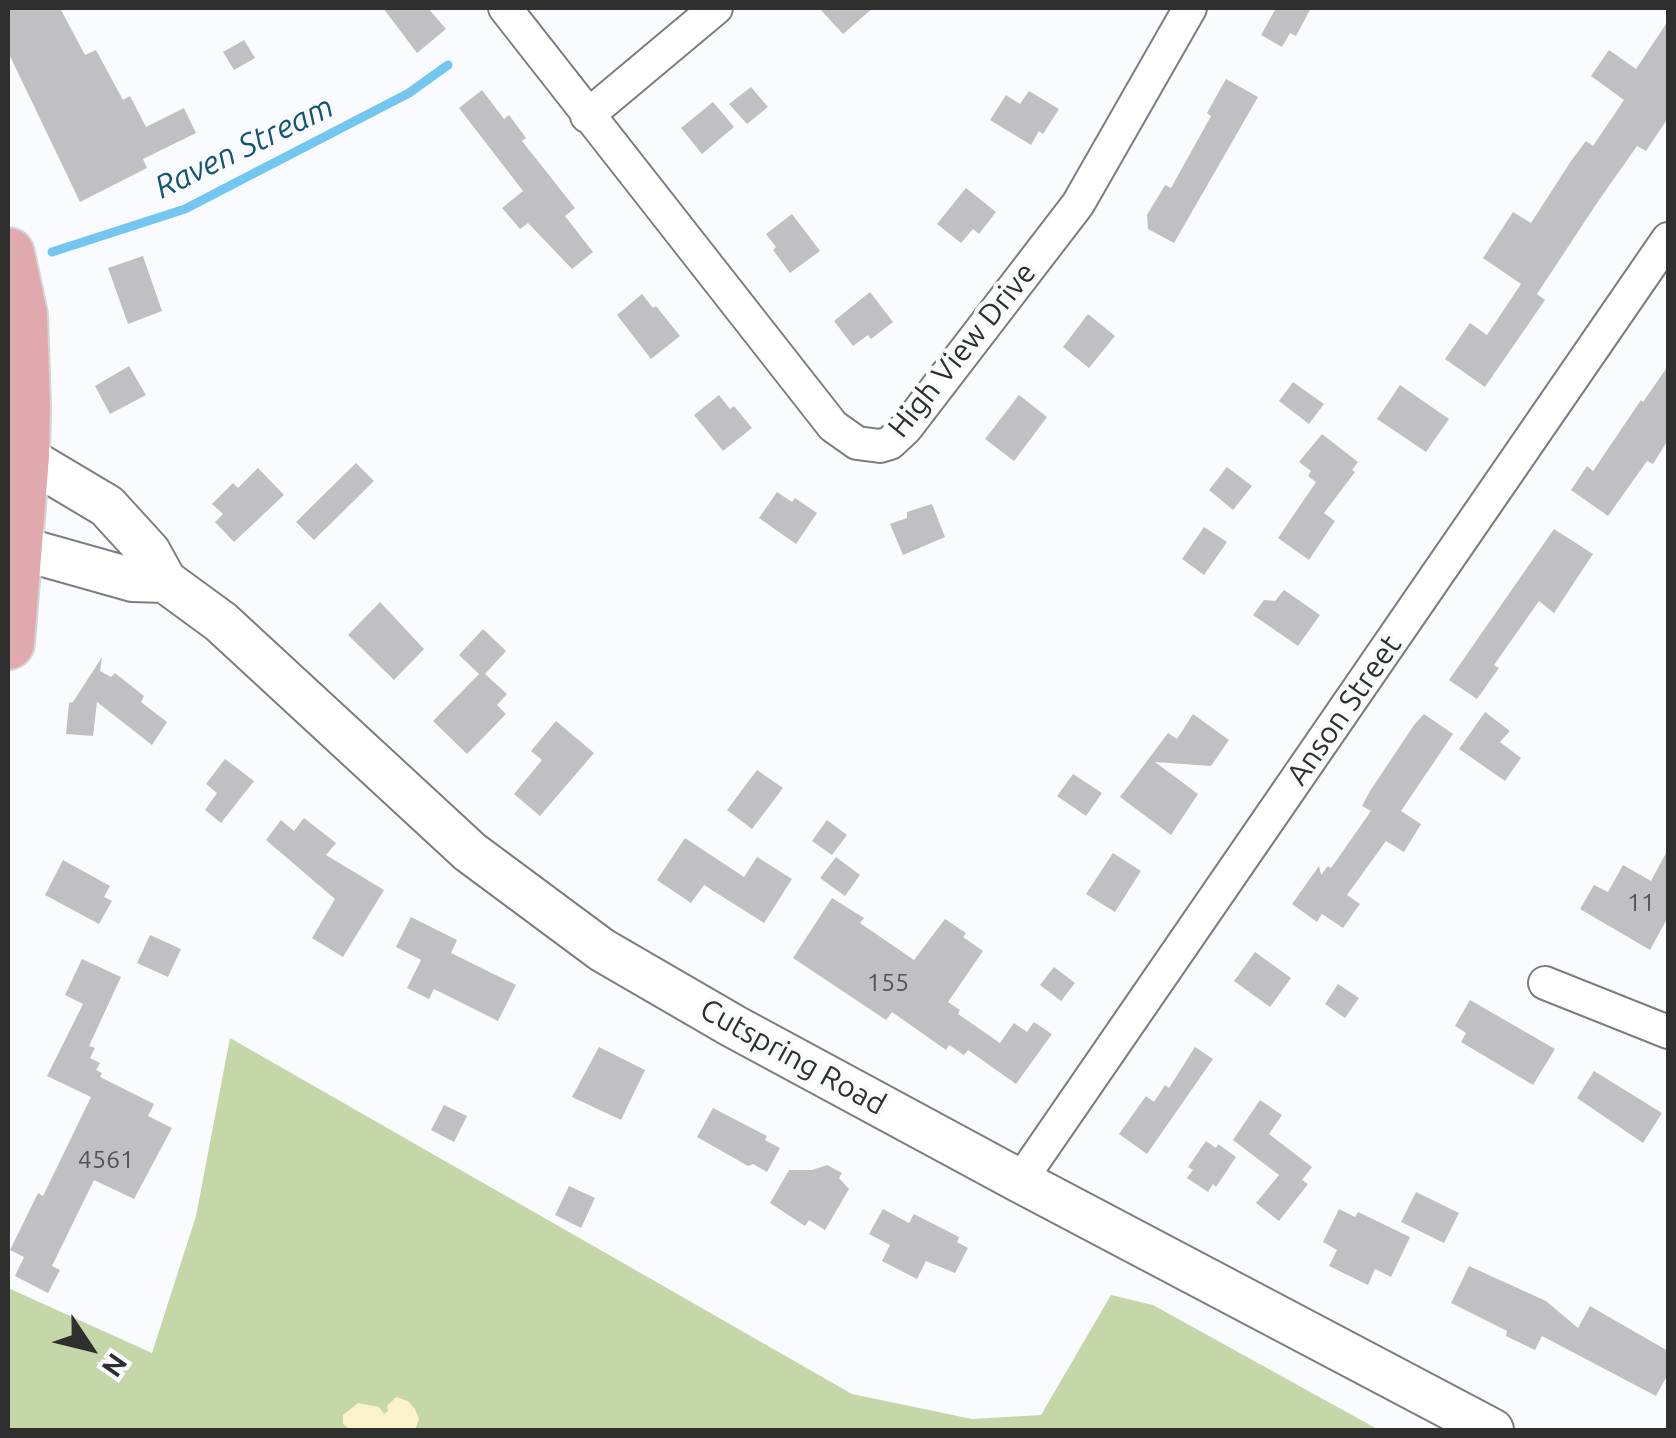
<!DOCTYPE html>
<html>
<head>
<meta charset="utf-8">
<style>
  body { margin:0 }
  #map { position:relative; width:1676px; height:1438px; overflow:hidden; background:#fafbfe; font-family:Ubuntu,sans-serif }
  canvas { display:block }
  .frame { position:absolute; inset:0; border:10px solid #2f2f30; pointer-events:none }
  .north { position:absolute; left:40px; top:1298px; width:100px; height:100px; -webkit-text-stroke:8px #fafbfe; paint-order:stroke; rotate:125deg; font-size:28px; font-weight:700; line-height:40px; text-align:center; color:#2f2f30 }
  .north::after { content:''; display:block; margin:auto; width:35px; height:45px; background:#2f2f30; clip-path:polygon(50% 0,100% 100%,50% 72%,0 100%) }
</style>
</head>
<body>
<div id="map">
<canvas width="1676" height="1438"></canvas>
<div class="frame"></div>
<div class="north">N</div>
</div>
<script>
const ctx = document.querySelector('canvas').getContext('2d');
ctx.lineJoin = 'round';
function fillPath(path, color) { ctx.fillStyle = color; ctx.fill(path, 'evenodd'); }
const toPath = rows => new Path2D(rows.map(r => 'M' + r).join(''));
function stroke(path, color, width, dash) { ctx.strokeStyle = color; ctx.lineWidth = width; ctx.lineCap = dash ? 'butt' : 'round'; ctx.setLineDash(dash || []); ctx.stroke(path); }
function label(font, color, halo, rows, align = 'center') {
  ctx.font = font + ' Ubuntu,sans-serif'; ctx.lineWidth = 9; ctx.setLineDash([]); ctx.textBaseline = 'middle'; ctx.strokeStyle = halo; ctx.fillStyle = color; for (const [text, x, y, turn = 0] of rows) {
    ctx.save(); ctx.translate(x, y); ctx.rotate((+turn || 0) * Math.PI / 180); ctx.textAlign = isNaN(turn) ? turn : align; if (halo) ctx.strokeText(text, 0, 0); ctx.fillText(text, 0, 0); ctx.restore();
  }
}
const green = toPath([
  [230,1038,852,1394,972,1419,1041,1415,1111,1295,1153,1305,1379,1430,8,1430,8,1288,152,1353,196,1216]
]);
const sand = toPath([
  [396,1397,408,1401,415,1409,419,1419,415,1430,351,1430,343,1424,343,1415,358,1403,379,1407,384,1414,388,1411,387,1406]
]);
const stream = toPath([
  [52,252,185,209,409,93,448,65]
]);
const building = toPath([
  [8,8,60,8,85,55,96,50,123,100,130,96,146,127,184,108,196,133,143,159,147,168,80,202,8,52],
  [383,8,428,8,446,29,417,53],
  [819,8,873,8,843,34],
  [1276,8,1311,8,1296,36,1290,33,1282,47,1261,35],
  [1668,21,1668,118,1646,151,1637,146,1597,203,1537,294,1545,300,1485,387,1445,359,1470,323,1487,335,1521,284,1483,258,1513,212,1531,223,1571,161,1586,141,1593,146,1624,100,1591,76,1609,50,1636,69],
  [244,40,255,58,234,70,223,52],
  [1226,79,1258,97,1174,243,1148,229,1147,215,1165,185,1171,188,1211,116,1207,113],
  [751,87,768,107,747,124,729,104],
  [482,90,504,119,509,115,526,138,522,141,575,208,565,216,593,252,572,269,528,223,520,229,502,208,523,191,459,108],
  [1029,91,1059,109,1043,134,1039,131,1031,145,990,120,1006,95,1020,104],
  [713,102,734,127,702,154,681,128],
  [966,188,996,212,979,234,973,229,961,243,937,224],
  [792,214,820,251,790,273,773,250,776,247,766,234],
  [143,256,162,311,128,324,108,268],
  [870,292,893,322,871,339,868,335,853,346,834,321],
  [642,294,653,308,656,306,680,336,651,359,617,315],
  [1088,314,1115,336,1089,368,1063,347],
  [129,366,146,395,110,414,95,386],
  [1668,366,1668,440,1653,464,1647,461,1608,516,1571,490,1587,466,1593,471,1641,400,1643,402],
  [1293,382,1324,404,1309,424,1279,401],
  [1400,385,1449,419,1426,452,1377,419],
  [719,395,730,409,734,406,752,428,723,451,694,415],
  [1019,395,1047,417,1014,461,985,439],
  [1322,434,1358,462,1352,470,1355,472,1324,513,1335,521,1309,560,1278,538,1316,482,1308,476,1311,471,1299,462],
  [356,463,374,481,314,540,296,522],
  [1227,467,1252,486,1233,510,1209,490],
  [258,468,284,495,234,542,215,522,223,514,212,504,233,483,238,488],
  [777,492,792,502,795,498,817,513,796,544,759,518],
  [932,504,945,537,903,555,890,524,907,518,907,512],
  [1204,527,1227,542,1204,575,1182,559],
  [1554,529,1593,554,1554,613,1539,601,1494,665,1499,668,1477,699,1449,680],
  [1284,590,1320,615,1298,646,1253,615,1264,600,1275,601],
  [380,602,424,649,394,680,348,635],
  [483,629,506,651,485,674,507,694,497,705,506,714,467,754,433,721,479,674,459,655],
  [102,657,100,671,111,677,115,673,144,696,141,702,167,722,152,745,97,702,93,736,66,734,69,703,73,702],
  [1485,712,1510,731,1500,742,1521,758,1505,781,1459,749],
  [1193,714,1229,740,1211,766,1155,762,1198,794,1171,835,1120,797,1168,733,1177,739],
  [1424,714,1453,734,1401,811,1421,824,1404,852,1386,841,1347,895,1360,904,1343,928,1322,914,1317,922,1292,904,1319,866,1321,875,1328,866,1331,868,1371,811,1362,806,1370,791,1414,725],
  [556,721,594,753,540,816,514,794,542,760,531,751],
  [225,759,254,781,221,823,205,810,217,793,206,784],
  [757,770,783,788,752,829,727,810],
  [1073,774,1102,793,1086,816,1057,796],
  [304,818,336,843,326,855,384,890,343,957,312,938,335,899,266,840,281,820,294,831],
  [827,820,847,835,832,855,812,841],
  [685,838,744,877,757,857,792,879,764,923,704,885,691,903,657,880],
  [1668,849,1668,917,1650,950,1580,909,1594,885,1608,892,1623,865,1651,881],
  [1113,853,1141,871,1115,912,1086,894],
  [836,857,860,875,845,896,820,878],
  [63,860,110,886,104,897,112,901,99,924,45,895],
  [832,898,864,918,860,923,914,960,945,919,966,933,963,937,983,951,948,1002,960,1010,958,1014,1000,1043,1014,1023,1027,1032,1034,1022,1052,1034,1016,1084,968,1050,964,1055,949,1045,946,1050,892,1012,886,1020,793,958],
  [411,917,457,940,451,953,516,985,498,1021,434,989,429,999,407,988,421,960,396,947],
  [150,935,181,949,168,977,137,963],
  [1255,952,1291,978,1270,1007,1234,981],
  [82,959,121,977,89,1046,95,1048,90,1058,100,1063,96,1070,102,1073,100,1077,154,1104,148,1116,172,1128,134,1199,94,1180,52,1266,60,1270,48,1293,15,1276,24,1257,10,1250,38,1193,43,1196,91,1097,47,1076,83,1004,65,995],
  [1054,967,1075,983,1061,1001,1040,985],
  [1338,984,1359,998,1345,1018,1325,1004],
  [1470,1000,1555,1049,1533,1085,1461,1042,1466,1033,1455,1026],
  [599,1047,645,1070,621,1120,572,1097],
  [1195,1047,1213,1059,1147,1154,1119,1134,1146,1096,1154,1102,1165,1085,1169,1088],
  [1594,1071,1662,1113,1643,1143,1577,1098],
  [1260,1100,1282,1115,1269,1134,1312,1167,1302,1180,1308,1184,1279,1221,1256,1203,1279,1175,1233,1140],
  [444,1105,467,1116,454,1142,431,1130],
  [713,1108,767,1136,765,1140,780,1148,767,1172,753,1164,748,1166,697,1137],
  [1206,1141,1216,1148,1218,1144,1236,1157,1216,1187,1213,1184,1208,1192,1187,1178,1193,1170,1188,1167],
  [827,1165,842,1173,839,1178,849,1189,825,1230,809,1220,805,1226,770,1203,789,1170,812,1170],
  [569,1186,595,1198,581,1228,555,1215],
  [1416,1192,1459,1213,1444,1243,1401,1222],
  [883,1209,909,1223,914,1214,959,1237,957,1242,968,1248,955,1273,926,1261,917,1279,882,1261,890,1245,869,1234],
  [1339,1209,1355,1217,1358,1212,1410,1237,1391,1277,1375,1269,1368,1285,1329,1266,1337,1250,1323,1242],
  [1469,1266,1546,1301,1578,1328,1590,1306,1668,1351,1668,1374,1656,1396,1542,1336,1535,1350,1506,1336,1507,1331,1451,1303]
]);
const minor = toPath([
  [505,8,833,426,857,443,880,446,890,443,906,428,1078,204,1190,8],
  [587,116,716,8],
  [1545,983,1668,1032],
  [1020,1181,1668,239]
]);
const tertiary = toPath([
  [23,456,107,506,149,552,165,581,221,622,470,852,602,950,733,1026,1020,1181,1492,1430],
  [16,547,133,580,165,581]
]);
const primary = toPath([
  [8,254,21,315,24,406,23,456,8,643]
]);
const numberNames = [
  ["11",1641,903],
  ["155",888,983],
  ["4561",106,1160]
];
const streetNames = [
  ["High View Drive",962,350,-51],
  ["Anson Street",1344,710,-55],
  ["Cutspring Road",793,1057,29]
];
const waterNames = [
  ["Raven Stream",244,147,-26]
];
fillPath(green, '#c5d6a9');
fillPath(sand, '#fbf2cc');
stroke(stream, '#73c6ef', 9);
fillPath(building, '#c0c0c3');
stroke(minor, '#7d7d80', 36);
stroke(tertiary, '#7d7d80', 46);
stroke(primary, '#d5d5d6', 56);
stroke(minor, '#fff', 32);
stroke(tertiary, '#fff', 42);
stroke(primary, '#e0a9ad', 52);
label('25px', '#535355', null, numberNames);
label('30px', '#2f2f30', '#fafbfe', streetNames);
label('italic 32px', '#145672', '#fafbfe', waterNames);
</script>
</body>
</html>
